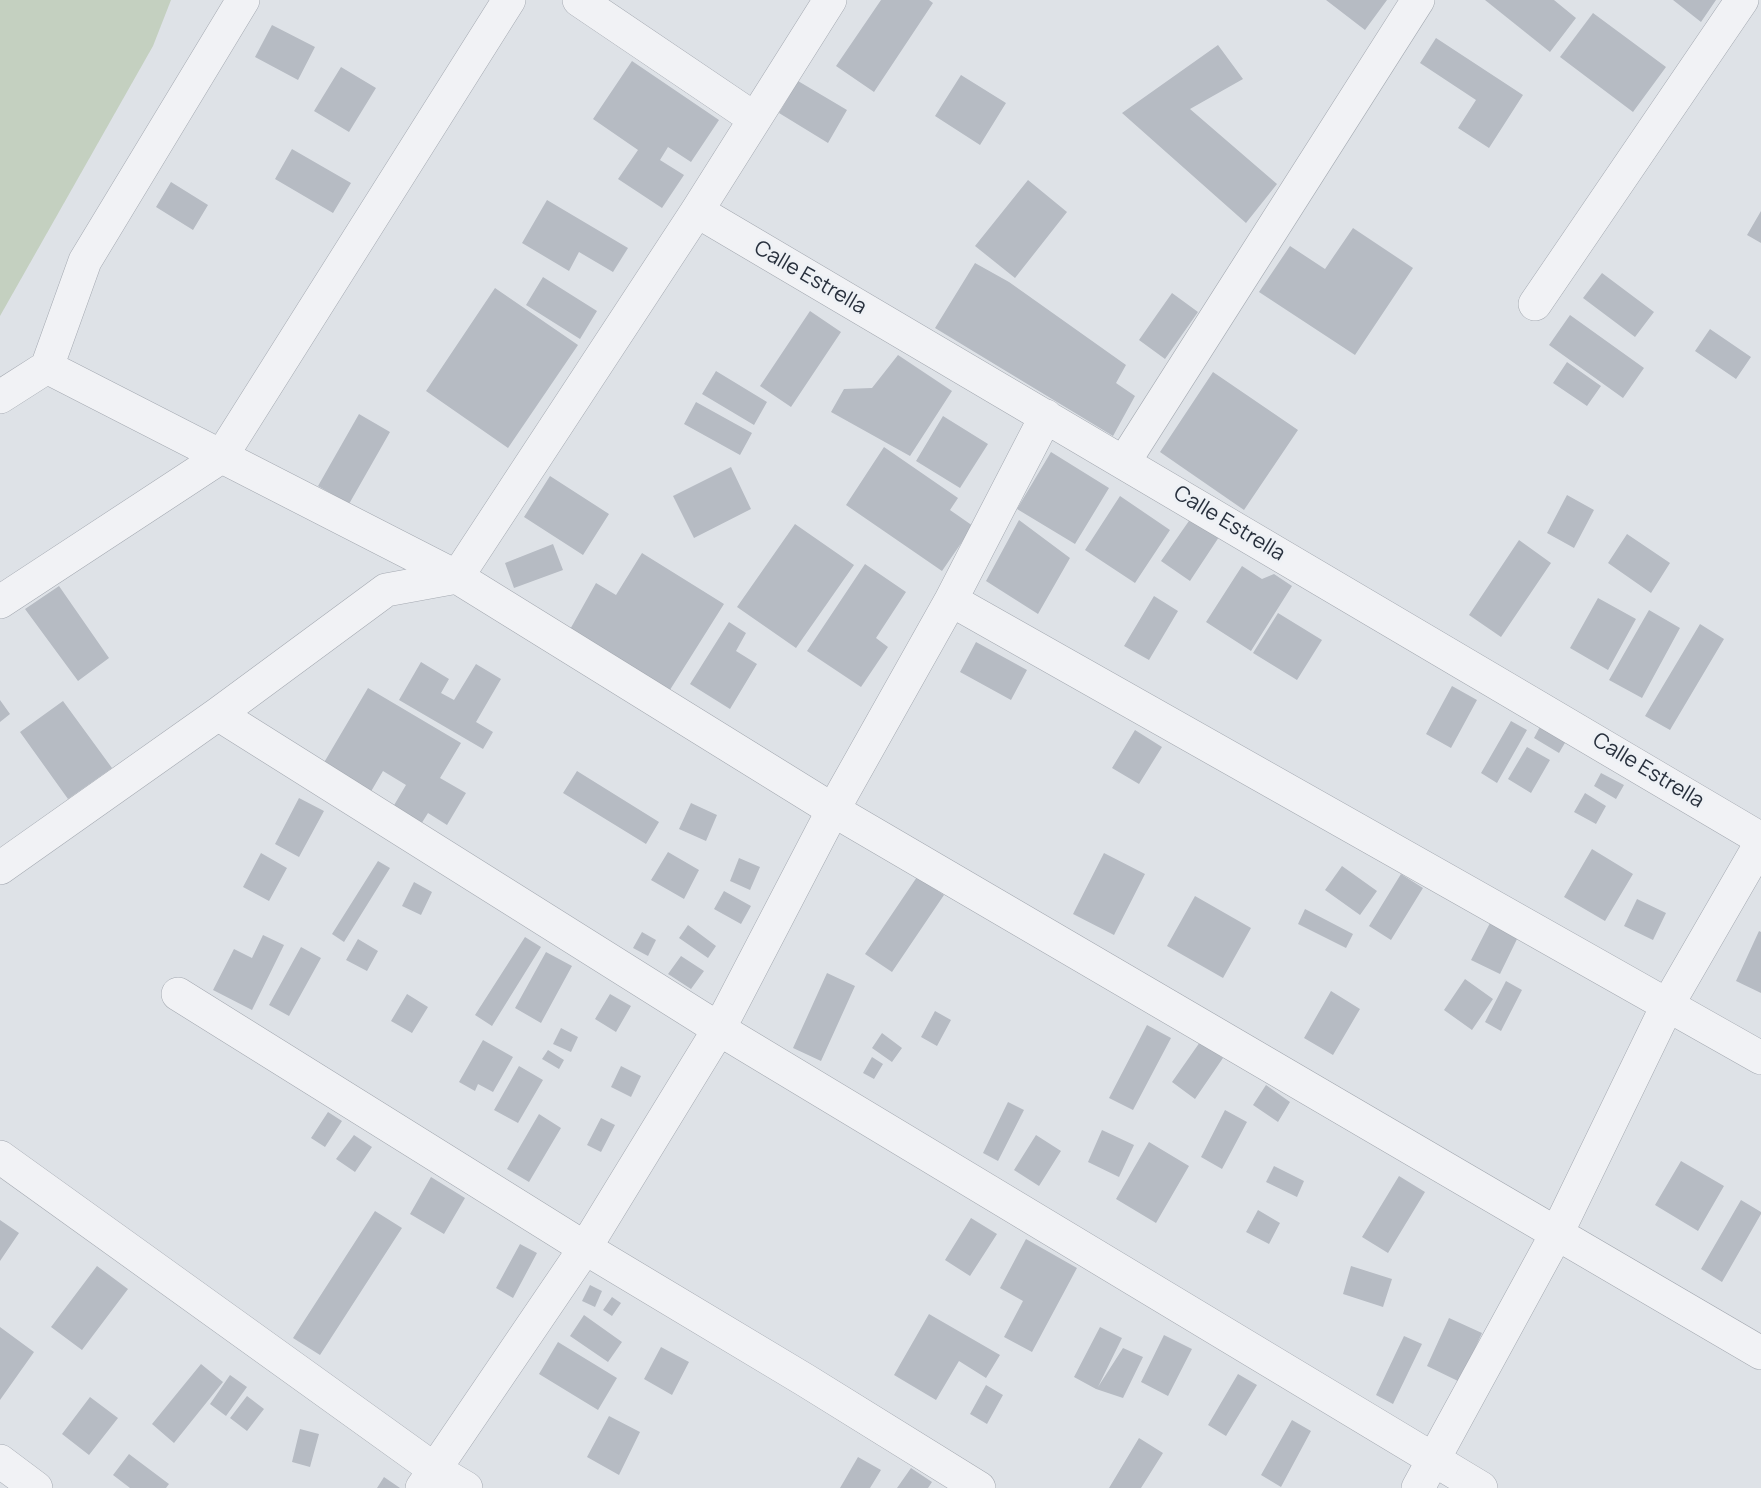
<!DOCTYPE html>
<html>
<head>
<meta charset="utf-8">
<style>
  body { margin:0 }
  canvas { display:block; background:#dee2e7 }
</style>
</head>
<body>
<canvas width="1761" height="1488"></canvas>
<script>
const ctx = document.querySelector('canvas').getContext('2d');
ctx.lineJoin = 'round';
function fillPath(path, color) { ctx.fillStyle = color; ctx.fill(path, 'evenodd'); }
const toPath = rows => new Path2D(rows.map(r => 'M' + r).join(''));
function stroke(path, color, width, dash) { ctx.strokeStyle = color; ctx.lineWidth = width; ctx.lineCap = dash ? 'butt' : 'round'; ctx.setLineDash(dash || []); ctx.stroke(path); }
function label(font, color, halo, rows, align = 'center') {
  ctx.font = font + ' Manrope,sans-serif'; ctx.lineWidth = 6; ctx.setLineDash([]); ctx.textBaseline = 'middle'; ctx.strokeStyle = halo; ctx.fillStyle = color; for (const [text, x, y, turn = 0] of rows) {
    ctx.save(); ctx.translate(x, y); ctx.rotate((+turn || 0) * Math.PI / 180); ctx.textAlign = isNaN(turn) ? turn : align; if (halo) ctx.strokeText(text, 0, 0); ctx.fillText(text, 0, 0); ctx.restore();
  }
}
const green = toPath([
  [0,0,171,0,153,46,0,316]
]);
const building = toPath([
  [881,0,929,0,933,3,874,92,836,66],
  [1326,0,1387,0,1365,30],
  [1485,0,1554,0,1576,18,1550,52],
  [1673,0,1716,0,1701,22],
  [1593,13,1666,67,1633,112,1560,57],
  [272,25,315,47,298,80,255,57],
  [1436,38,1523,95,1489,148,1458,128,1476,100,1420,63],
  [1218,45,1243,79,1190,109,1277,184,1246,223,1122,113],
  [632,61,719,120,691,162,668,147,660,160,684,175,662,208,618,179,638,150,593,119],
  [341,67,376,88,349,132,314,111],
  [961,75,1006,103,980,145,935,116],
  [798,81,847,110,828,143,779,113],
  [292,149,351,183,333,213,275,179],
  [1028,180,1067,212,1015,278,975,246],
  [171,182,208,205,193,230,156,207],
  [547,200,628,248,613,272,579,252,569,271,522,243],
  [1761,211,1761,243,1747,235],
  [1353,228,1413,268,1355,355,1259,292,1290,246,1325,269],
  [975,263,1009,282,1126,365,1116,383,1135,396,1113,436,935,328],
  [1602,273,1654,312,1635,337,1583,298],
  [543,277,597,311,580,339,526,305],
  [495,288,578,345,508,448,426,391],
  [1172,293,1198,312,1165,359,1139,340],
  [810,311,841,332,791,407,760,386],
  [1570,315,1644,368,1623,398,1549,345],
  [1710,329,1751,357,1736,379,1695,351],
  [898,355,952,391,910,456,831,412,844,389,872,388],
  [1567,362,1601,386,1587,406,1553,383],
  [716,371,767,402,754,425,702,394],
  [1213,372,1298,430,1244,510,1160,452],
  [696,402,752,433,740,455,684,424],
  [359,414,390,432,349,504,318,486],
  [943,416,988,444,960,488,916,461],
  [884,447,958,498,950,510,973,526,942,571,846,505],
  [1051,452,1109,488,1075,544,1017,509],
  [731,467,751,509,694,538,673,496],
  [550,476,609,514,583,555,524,517],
  [1567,495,1594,510,1574,548,1547,533],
  [1120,496,1170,530,1135,583,1085,550],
  [1191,518,1219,537,1190,581,1161,561],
  [1019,520,1070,558,1038,614,986,581],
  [795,524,854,565,796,648,737,607],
  [1627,534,1670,563,1651,593,1608,563],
  [1519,540,1551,563,1501,637,1469,615],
  [553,544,563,570,514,588,505,563],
  [642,553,724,604,668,693,568,633,596,583,616,595],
  [865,564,906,592,876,638,888,647,861,687,807,651],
  [1242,566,1262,579,1274,574,1292,586,1251,651,1206,622],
  [59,586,109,658,78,681,25,609],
  [1154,596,1178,611,1149,660,1124,646],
  [1598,598,1636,619,1608,670,1570,648],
  [1649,610,1680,628,1642,698,1609,680],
  [1278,613,1322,640,1297,680,1253,653],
  [729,622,746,633,736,651,757,664,730,709,690,684],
  [1700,624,1724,639,1670,730,1645,716],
  [976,642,1027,670,1011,700,960,672],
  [421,662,449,679,441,693,454,700,476,664,501,679,476,722,493,732,483,749,399,700],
  [1452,686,1477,700,1451,748,1426,734],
  [368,688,461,743,440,778,466,793,447,825,428,813,418,829,390,812,406,785,383,771,366,800,319,771],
  [0,700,10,714,0,722],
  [63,701,112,768,68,799,20,732],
  [1511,721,1527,730,1497,783,1481,773],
  [1543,721,1569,736,1559,753,1534,738],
  [1135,730,1162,747,1139,784,1112,768],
  [1527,747,1550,760,1531,793,1508,779],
  [577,771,659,822,646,844,563,793],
  [1601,773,1624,785,1616,799,1594,786],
  [1585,793,1606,806,1596,824,1574,812],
  [299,798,324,811,299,857,275,844],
  [691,803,717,815,706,841,679,829],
  [1592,849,1633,874,1605,921,1564,897],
  [668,852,699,870,684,899,651,880],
  [261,853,287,868,269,901,243,887],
  [1104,853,1145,874,1114,935,1073,914],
  [739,858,760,867,750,890,730,881],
  [378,861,390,868,344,942,332,934],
  [1342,866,1377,891,1360,915,1325,890],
  [1401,874,1423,888,1391,940,1369,926],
  [917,877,944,895,892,972,865,954],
  [414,882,432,892,421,915,402,906],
  [724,891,751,906,741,924,714,909],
  [1195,896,1251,928,1223,978,1167,946],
  [1637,899,1666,913,1653,940,1624,926],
  [1305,909,1353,934,1346,948,1298,924],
  [1490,923,1518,937,1500,974,1471,960],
  [688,925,716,946,708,958,679,938],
  [1759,931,1761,932,1761,993,1736,981],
  [642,932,656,940,648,956,633,948],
  [263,935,284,945,252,1010,213,990,234,949,252,958],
  [525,937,541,947,492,1026,475,1015],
  [358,939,378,951,367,971,346,960],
  [301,947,321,958,289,1016,269,1005],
  [546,952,572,966,541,1023,515,1008],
  [681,956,704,971,691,989,668,974],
  [827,973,855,986,821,1061,793,1048],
  [1465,979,1493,999,1472,1030,1444,1010],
  [1506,981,1522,990,1501,1031,1485,1022],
  [1331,991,1360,1009,1333,1055,1304,1038],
  [407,994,428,1007,412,1033,391,1021],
  [610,994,631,1006,616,1032,595,1019],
  [935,1011,951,1020,937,1046,921,1037],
  [1147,1025,1171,1038,1133,1110,1109,1098],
  [561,1028,578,1037,571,1052,553,1044],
  [882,1033,902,1048,892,1062,872,1048],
  [483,1040,513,1057,493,1092,478,1084,475,1091,459,1082],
  [1200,1042,1223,1058,1195,1099,1172,1082],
  [548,1050,564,1060,559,1069,542,1059],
  [872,1057,883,1064,874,1079,863,1073],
  [519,1066,543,1080,518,1123,494,1110],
  [621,1066,641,1076,631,1097,611,1087],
  [1266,1085,1290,1102,1278,1122,1253,1105],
  [1008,1102,1024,1110,998,1161,983,1153],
  [1225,1110,1247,1122,1222,1169,1201,1157],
  [328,1112,342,1121,325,1147,311,1138],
  [539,1114,561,1128,529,1182,507,1169],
  [601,1118,615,1125,601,1152,587,1145],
  [1102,1130,1134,1145,1119,1177,1088,1162],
  [354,1135,372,1147,355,1172,336,1159],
  [1036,1135,1061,1151,1039,1186,1014,1170],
  [1149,1142,1189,1166,1156,1223,1116,1199],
  [1681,1161,1724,1186,1698,1231,1655,1205],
  [1274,1166,1304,1181,1297,1197,1266,1182],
  [1399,1176,1425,1192,1388,1253,1362,1237],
  [431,1177,465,1198,444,1234,410,1214],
  [1741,1200,1761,1212,1761,1214,1722,1282,1701,1269],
  [1258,1210,1280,1223,1269,1244,1246,1232],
  [375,1211,402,1228,320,1355,293,1338],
  [971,1218,997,1234,970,1276,945,1260],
  [0,1220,19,1233,0,1261],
  [1026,1239,1077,1268,1032,1352,1004,1337,1023,1301,1000,1288],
  [520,1244,537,1253,513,1298,496,1288],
  [97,1266,128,1289,82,1350,51,1327],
  [1351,1266,1392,1279,1383,1307,1343,1294],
  [590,1285,602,1291,595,1307,582,1301],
  [612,1297,621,1303,612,1316,603,1310],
  [929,1314,1000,1355,986,1378,959,1361,936,1400,894,1375],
  [584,1315,622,1342,608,1362,570,1336],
  [1449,1318,1482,1333,1460,1382,1427,1366],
  [0,1327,34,1352,0,1400],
  [1100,1327,1122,1338,1098,1387,1123,1348,1143,1357,1123,1398,1096,1389,1074,1377],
  [1164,1335,1192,1349,1168,1396,1141,1382],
  [1404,1336,1422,1344,1393,1404,1376,1395],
  [558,1342,617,1378,598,1410,539,1374],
  [661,1347,689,1362,672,1395,644,1379],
  [201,1364,223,1382,174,1443,152,1424],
  [1238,1374,1257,1385,1226,1436,1208,1425],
  [230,1375,247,1387,226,1416,210,1404],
  [986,1385,1003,1395,987,1424,970,1414],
  [247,1396,264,1409,247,1431,230,1418],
  [90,1397,118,1418,89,1455,62,1434],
  [609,1416,640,1432,619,1475,587,1457],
  [1292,1420,1311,1431,1281,1487,1261,1475],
  [300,1429,319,1434,310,1467,292,1462],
  [1139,1438,1163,1453,1141,1488,1109,1488],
  [129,1454,169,1484,166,1488,130,1488,113,1475],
  [858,1457,881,1470,870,1488,840,1488],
  [911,1468,932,1482,928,1488,897,1488],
  [384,1477,400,1488,377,1488]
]);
const minor = toPath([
  [243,0,85,261,47,367,457,577,833,810,1761,1353],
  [579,0,755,119],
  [697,211,1761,839],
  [1535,304,1742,0],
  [0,397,47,367],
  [1124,462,1418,0],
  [951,600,1761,1058],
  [0,602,221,457,509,0],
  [218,714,719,1029,1481,1488],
  [0,868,218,714,386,590,457,577,697,211,830,0],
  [178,994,585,1248,805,1380,979,1488],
  [0,1157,434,1469,466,1488],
  [0,1461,36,1488],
  [422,1488,585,1248,719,1029,833,810,951,600,1046,416],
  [1418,1488,1557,1233,1668,1004,1761,843]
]);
const streetNames = [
  ["Calle Estrella",810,278,30],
  ["Calle Estrella",1229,524,31],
  ["Calle Estrella",1648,771,31]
];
fillPath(green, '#c4d0c0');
fillPath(building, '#b6bbc3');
stroke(minor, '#a4a9b1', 34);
stroke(minor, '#f1f2f5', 33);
label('21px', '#28303d', '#eef1f5', streetNames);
</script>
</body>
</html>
